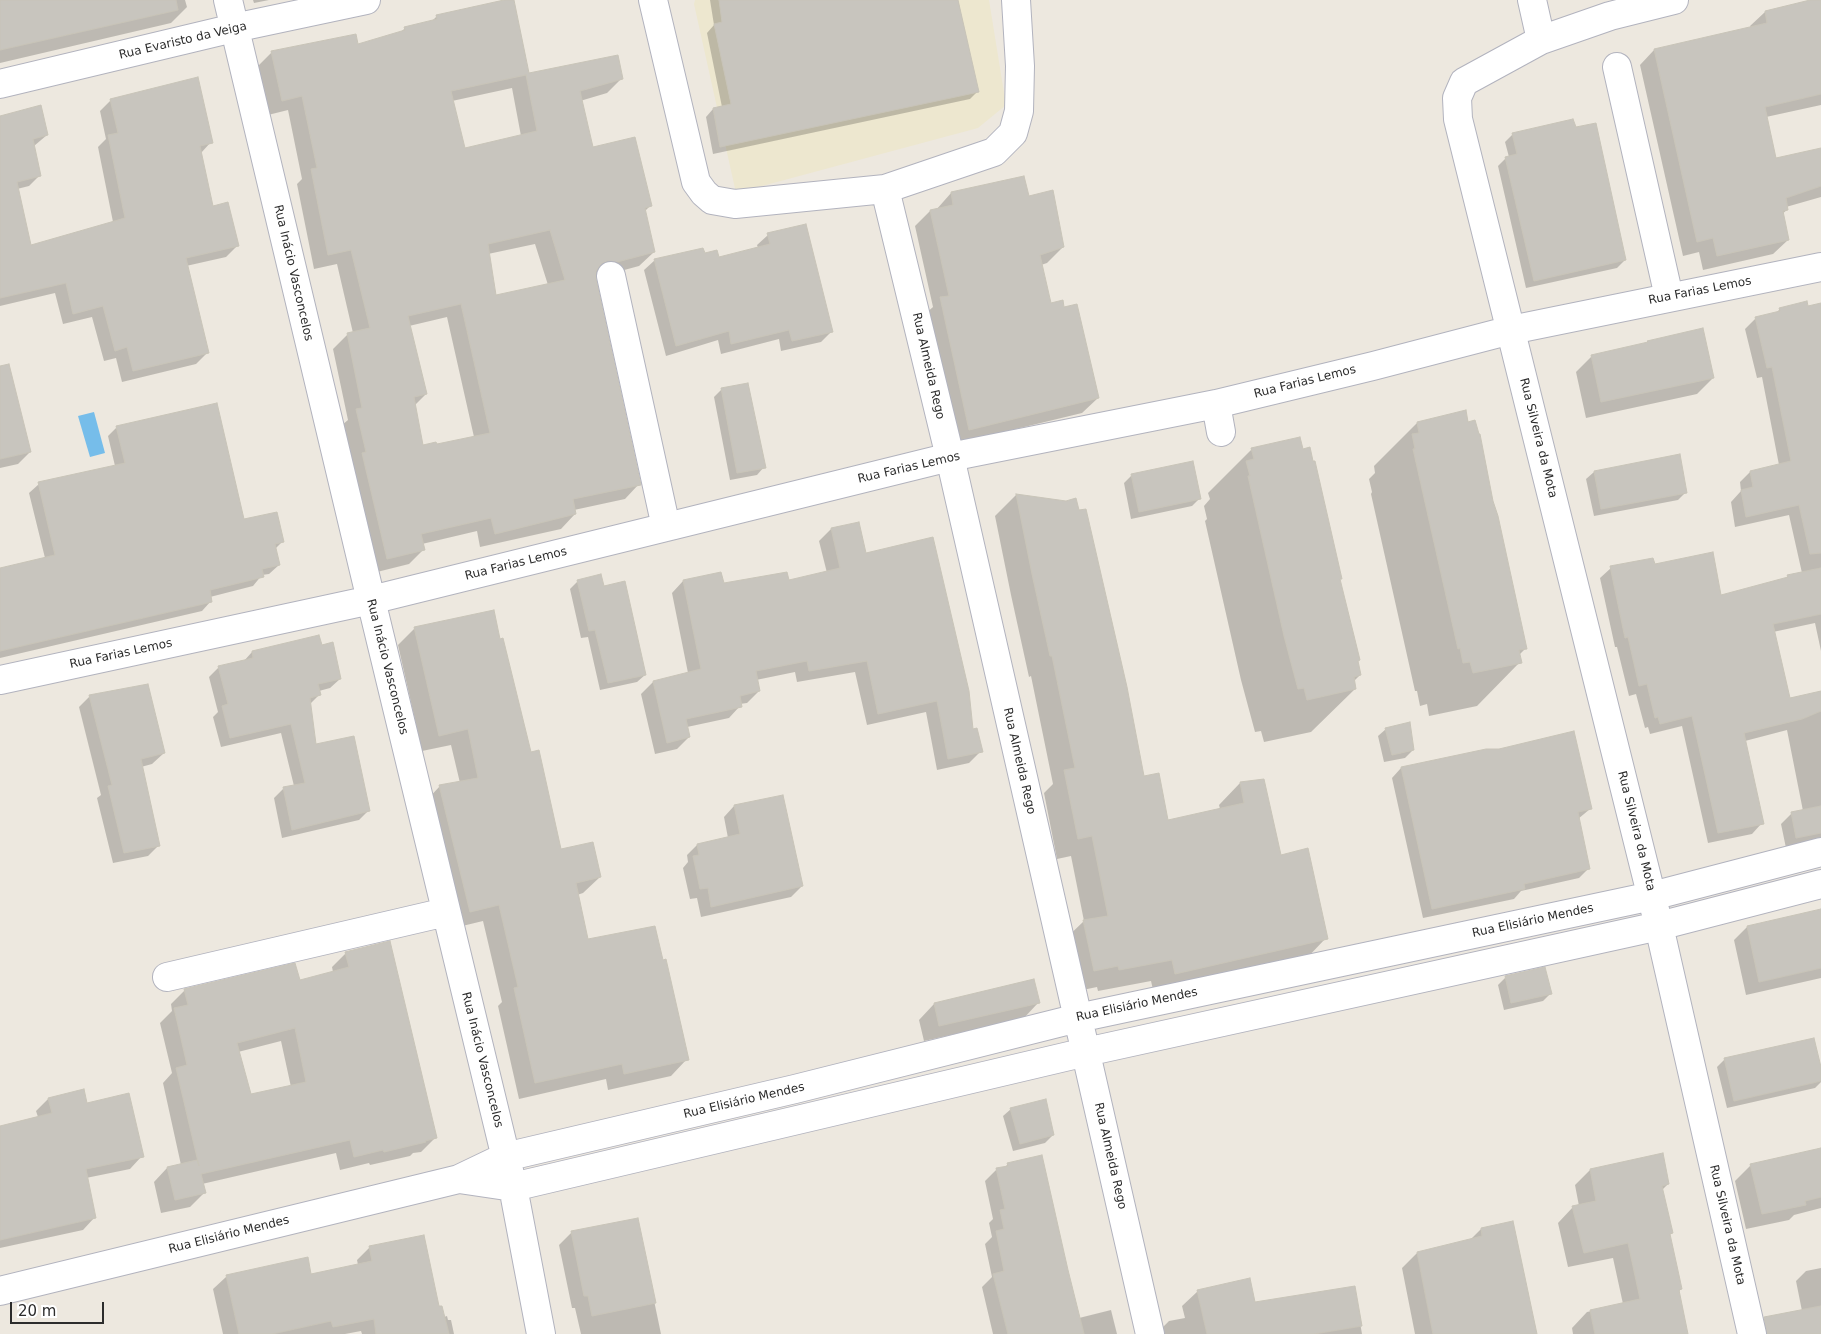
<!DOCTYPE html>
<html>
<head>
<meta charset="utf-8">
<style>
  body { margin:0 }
  #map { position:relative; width:1821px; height:1334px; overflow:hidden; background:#ede8df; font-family:"DejaVu Sans",sans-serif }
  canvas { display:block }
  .scale { position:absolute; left:10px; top:1302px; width:94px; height:22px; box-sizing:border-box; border:2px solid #2c2c2c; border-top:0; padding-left:6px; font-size:15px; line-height:18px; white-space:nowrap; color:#2c2c2c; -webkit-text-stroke:4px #fff; paint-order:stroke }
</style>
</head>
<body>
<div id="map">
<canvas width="1821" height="1334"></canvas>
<div class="scale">20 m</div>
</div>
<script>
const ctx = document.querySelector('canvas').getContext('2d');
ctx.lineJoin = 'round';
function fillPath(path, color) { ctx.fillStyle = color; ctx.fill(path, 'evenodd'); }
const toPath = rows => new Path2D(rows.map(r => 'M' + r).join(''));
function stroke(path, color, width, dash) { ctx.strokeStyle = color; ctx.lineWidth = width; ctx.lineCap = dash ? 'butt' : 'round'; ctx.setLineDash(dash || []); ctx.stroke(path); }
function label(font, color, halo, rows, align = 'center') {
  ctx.font = font + ' "DejaVu Sans",sans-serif'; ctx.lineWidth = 5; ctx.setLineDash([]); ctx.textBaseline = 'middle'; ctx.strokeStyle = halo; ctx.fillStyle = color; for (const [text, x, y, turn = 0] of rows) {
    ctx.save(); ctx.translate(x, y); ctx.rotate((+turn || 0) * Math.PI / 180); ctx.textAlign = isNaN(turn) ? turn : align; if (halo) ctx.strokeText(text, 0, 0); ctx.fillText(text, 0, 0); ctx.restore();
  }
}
const education = toPath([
  [695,0,989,0,1006,105,978,128,736,193,694,4]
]);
const water = toPath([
  [94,412,105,453,90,457,78,416]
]);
const shadow = toPath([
  [0,0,185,0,187,7,171,23,0,63],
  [253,0,269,0,254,3],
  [512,0,528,75,621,79,607,93,580,101,592,148,650,206,644,212,654,252,639,266,602,276,595,275,639,484,625,499,574,510,575,514,561,529,480,547,477,531,422,544,423,550,409,564,373,573,342,425,348,420,333,349,348,334,353,333,337,264,314,269,297,184,302,179,288,110,268,115,257,67,272,52,357,45,400,33,405,28,431,22,437,16],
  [512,88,521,136,464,149,452,101],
  [535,244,548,285,495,297,488,254],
  [447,317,474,437,436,445,422,446,415,405,426,394,409,326],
  [710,0,958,0,978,91,970,99,713,154,706,117,713,109,722,107,707,33,714,25],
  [1815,0,1821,0,1821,105,1766,117,1776,159,1821,149,1821,197,1786,207,1787,210,1782,214,1788,240,1773,254,1703,270,1699,252,1683,256,1640,65,1654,50,1751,28,1750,26,1765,12],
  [111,100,211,142,201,153,212,207,237,246,226,257,186,266,207,353,196,364,122,382,116,358,104,361,92,317,63,324,55,293,0,306,0,124,47,135,34,146,40,175,29,186,17,189,30,246,113,222,98,147,106,139,100,111],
  [1513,134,1625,260,1617,268,1526,288,1498,166,1506,158,1509,157,1505,142],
  [951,193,1028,197,1063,247,1047,263,1041,265,1050,305,1098,398,1082,413,954,444,925,314,933,307,915,226,930,211,936,210],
  [768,235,831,332,821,342,781,351,779,339,721,354,718,340,666,356,644,270,655,260,704,254,718,258,758,248,757,245],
  [1821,304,1821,651,1815,623,1773,632,1789,699,1821,692,1821,840,1786,848,1781,824,1792,813,1803,811,1787,730,1745,741,1762,823,1752,834,1708,843,1682,726,1650,734,1648,727,1645,728,1636,694,1629,696,1617,647,1615,647,1600,578,1611,568,1654,566,1720,596,1784,580,1788,576,1802,573,1789,515,1735,527,1731,502,1741,491,1740,482,1750,472,1779,465,1762,377,1757,378,1745,329,1756,318,1776,313,1780,309,1807,307],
  [1648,342,1713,378,1697,394,1586,418,1576,372,1592,356,1646,344],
  [722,389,764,467,757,475,730,480,714,397],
  [0,409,30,452,18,464,0,468],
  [1465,412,1492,501,1526,648,1519,655,1520,662,1477,706,1429,716,1427,704,1420,706,1417,691,1415,691,1371,494,1372,492,1369,479,1375,473,1374,466,1417,423],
  [117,427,243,521,283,541,275,549,279,565,269,574,262,575,253,586,210,597,211,601,202,611,0,658,0,569,45,558,29,493,39,484,115,466,108,436],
  [1252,449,1339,580,1360,675,1353,682,1355,689,1311,732,1264,742,1261,731,1255,732,1241,680,1205,521,1207,519,1204,506,1210,499,1208,493],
  [1594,472,1686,492,1678,500,1594,516,1586,479],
  [1131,476,1199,499,1192,506,1131,519,1124,483],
  [1016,495,1066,502,1143,778,1167,821,1220,809,1219,805,1240,783,1326,938,1305,960,1154,994,1151,981,1098,991,1097,987,1073,992,1062,942,1084,921,1071,856,1057,859,1044,793,1053,784,1031,676,1029,677,1011,595,995,516],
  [858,524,865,555,972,730,981,751,969,763,937,770,926,712,867,725,855,672,797,682,795,672,756,680,759,691,747,703,740,704,740,706,729,718,687,727,689,737,677,749,655,754,641,694,653,682,688,673,672,593,683,581,723,585,788,581,827,573,819,541,831,529],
  [578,581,645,675,637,682,600,690,588,637,581,638,570,589],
  [415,628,499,640,530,754,560,850,600,877,583,893,577,895,587,940,662,961,687,1059,671,1076,608,1090,606,1079,519,1099,498,1006,502,1002,483,921,454,928,424,803,440,786,460,783,451,745,422,751,398,645],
  [321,647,340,679,330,688,319,691,319,695,310,704,315,746,369,810,359,820,282,838,274,798,283,789,294,786,281,733,221,747,213,717,218,712,209,677,219,667,243,662,252,652],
  [90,696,164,753,152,764,141,767,159,845,148,856,113,863,97,798,101,795,79,707],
  [1386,729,1413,750,1405,758,1384,762,1378,736],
  [1401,768,1590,809,1578,819,1589,868,1579,878,1521,891,1514,899,1423,918,1392,778],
  [734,806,802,886,791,897,701,917,697,898,690,899,683,868,688,862,687,855,697,845,728,838,724,817],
  [1821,910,1821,978,1746,995,1734,940,1747,927],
  [346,953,435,1138,421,1152,413,1153,410,1156,370,1165,369,1163,340,1170,336,1153,202,1184,204,1193,190,1207,161,1213,154,1182,167,1168,181,1165,163,1083,172,1073,160,1023,172,1011,171,1004,185,990,299,981,333,972,332,967],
  [281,1041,291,1087,250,1096,238,1052],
  [1506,977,1550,994,1543,1001,1504,1010,1498,985],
  [1038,1003,1023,1019,924,1041,919,1020,934,1004],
  [1725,1059,1821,1073,1821,1082,1815,1088,1727,1108,1717,1067],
  [48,1099,87,1104,142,1156,130,1169,86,1178,95,1217,83,1230,0,1248,0,1127,38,1117,36,1111],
  [1011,1109,1053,1135,1045,1143,1013,1151,1003,1116],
  [1821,1149,1821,1208,1794,1215,1789,1220,1746,1229,1735,1181,1751,1165],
  [1008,1164,1079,1318,1111,1310,1117,1334,993,1334,982,1287,992,1277,985,1244,992,1237,989,1223,993,1219,985,1181,997,1169,1004,1168],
  [1590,1170,1668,1184,1662,1190,1672,1233,1669,1235,1681,1289,1678,1292,1687,1334,1573,1334,1572,1328,1587,1312,1623,1304,1613,1258,1568,1267,1558,1223,1573,1207,1579,1206,1575,1185],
  [637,1219,661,1334,581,1334,575,1308,572,1308,559,1245,572,1232],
  [1481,1229,1537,1334,1415,1334,1402,1268,1417,1253,1470,1240],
  [370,1247,438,1308,444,1317,447,1316,448,1320,451,1320,454,1334,362,1334,361,1331,345,1334,223,1334,213,1289,226,1277,307,1259,310,1275,358,1265,357,1260],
  [1821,1268,1821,1334,1770,1334,1802,1311,1796,1281,1806,1271],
  [1354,1287,1362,1334,1156,1334,1169,1321,1185,1318,1182,1306,1198,1291,1254,1303]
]);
const building = toPath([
  [0,0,176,0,178,10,0,50,0,0],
  [504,0,514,0,529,73,618,55,623,79,580,91,593,147,635,137,652,206,645,208,655,252,617,262,607,261,601,264,596,271,596,279,641,485,573,499,576,514,495,534,491,518,421,534,425,550,387,559,362,453,366,452,356,409,362,408,347,333,370,328,351,250,328,255,311,169,317,168,302,96,282,101,271,51,356,34,358,44,405,30,404,27,437,19,436,15,504,0],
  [526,75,537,131,465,148,451,91,526,75],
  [550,230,565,280,496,295,488,244,550,230],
  [461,304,490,433,437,444,436,442,423,445,414,397,427,394,408,316,461,304],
  [719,0,958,0,979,92,720,147,713,108,731,104,714,24,722,22,719,0],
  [1810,0,1821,0,1821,94,1765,107,1776,158,1821,148,1821,186,1786,198,1788,210,1783,211,1789,240,1717,256,1713,238,1697,242,1654,49,1767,23,1765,11,1810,0],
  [198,77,213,143,200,146,213,206,228,202,239,246,186,258,209,353,133,371,127,347,115,351,103,306,73,314,66,283,0,298,0,116,41,105,48,135,33,139,41,176,17,182,31,245,125,218,108,135,118,133,110,99,198,77],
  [1573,119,1576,127,1596,123,1626,260,1534,281,1505,157,1517,154,1512,133,1573,119],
  [1024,176,1029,196,1053,190,1064,247,1040,255,1051,303,1063,300,1064,307,1077,304,1099,398,969,430,940,297,949,296,930,210,953,205,951,192,1024,176],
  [806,224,833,332,792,341,789,330,731,344,729,331,676,346,654,259,703,248,705,253,717,250,719,257,770,244,767,233,806,224],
  [1807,301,1808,306,1821,303,1821,553,1810,554,1799,505,1746,517,1741,490,1753,487,1750,471,1791,461,1772,367,1767,368,1755,317,1780,311,1779,308,1807,301],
  [1703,328,1714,378,1601,402,1591,355,1648,342,1647,341,1703,328],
  [9,364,31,452,0,459,0,366,9,364],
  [748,383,766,468,737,473,721,388,748,383],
  [217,403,244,519,277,512,284,542,275,544,280,565,262,569,264,577,210,590,212,602,0,651,0,568,55,555,38,482,125,463,116,426,217,403],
  [1466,410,1468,422,1475,420,1479,434,1480,434,1493,501,1498,516,1527,649,1519,650,1522,663,1473,673,1470,662,1463,663,1460,648,1458,649,1413,449,1415,449,1412,434,1419,433,1417,422,1466,410],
  [1300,437,1303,449,1310,447,1313,461,1315,461,1342,579,1340,579,1360,660,1358,661,1361,675,1354,677,1356,689,1307,700,1304,688,1298,689,1284,636,1248,476,1250,476,1246,461,1254,459,1251,448,1300,437],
  [1680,454,1687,493,1601,509,1594,471,1680,454],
  [1193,461,1201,499,1139,512,1131,474,1193,461],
  [1016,494,1066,501,1076,498,1079,510,1086,509,1127,687,1144,776,1159,773,1168,820,1244,803,1240,782,1264,779,1281,855,1308,848,1328,939,1175,974,1172,960,1119,970,1118,966,1094,971,1083,920,1108,916,1092,836,1078,839,1064,770,1075,768,1052,656,1050,656,1032,574,1016,494],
  [859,522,866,553,933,537,969,691,973,729,977,728,983,752,948,759,937,701,878,714,867,661,809,671,807,661,756,671,760,691,740,696,742,707,686,719,690,737,667,743,653,681,701,669,683,580,721,572,724,583,787,572,789,580,840,568,831,528,859,522],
  [1713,552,1721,595,1788,577,1787,575,1821,568,1821,614,1773,624,1790,698,1821,691,1821,711,1802,719,1744,733,1764,824,1718,833,1692,716,1660,724,1658,717,1655,718,1647,684,1639,686,1628,637,1625,638,1610,566,1653,558,1655,564,1713,552],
  [601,574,604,586,625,581,646,675,608,683,595,630,589,631,577,580,601,574],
  [494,610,500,639,503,638,531,752,539,750,561,849,593,842,601,877,576,883,588,939,655,926,663,960,666,959,689,1060,624,1074,622,1064,535,1083,514,988,518,987,499,905,470,912,439,785,478,778,468,729,439,736,414,627,494,610],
  [319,635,322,645,333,642,341,679,318,684,321,695,310,698,316,744,354,736,370,811,292,830,283,787,305,783,291,724,230,738,222,706,228,704,218,666,253,658,252,651,319,635],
  [148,684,165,753,141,759,160,846,124,853,108,786,112,785,89,695,148,684],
  [1410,722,1414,750,1392,755,1385,728,1410,722],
  [1574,731,1592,809,1578,812,1590,869,1524,884,1525,889,1432,909,1401,767,1486,749,1499,749,1574,731],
  [783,795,803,886,711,907,708,888,700,889,693,856,699,855,697,844,740,834,734,805,783,795],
  [1821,806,1821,833,1796,838,1791,812,1821,806],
  [1821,909,1821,968,1759,982,1747,926,1821,909],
  [390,941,437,1138,425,1141,426,1142,384,1152,383,1150,354,1157,350,1140,201,1174,206,1193,175,1200,167,1167,197,1160,199,1166,176,1068,187,1065,174,1008,188,1005,184,989,295,963,300,980,349,967,345,952,390,941],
  [295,1028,306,1082,251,1094,237,1043,295,1028],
  [1545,967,1552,994,1511,1003,1505,976,1545,967],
  [1034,979,1040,1003,939,1026,934,1003,1034,979],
  [1814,1038,1821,1067,1821,1081,1734,1101,1724,1058,1814,1038],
  [84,1089,87,1103,129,1093,144,1157,86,1169,96,1218,0,1240,0,1126,52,1113,48,1098,84,1089],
  [1046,1099,1054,1135,1020,1144,1010,1108,1046,1099],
  [1821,1148,1821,1197,1805,1201,1806,1205,1762,1214,1750,1164,1821,1148],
  [1663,1153,1669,1184,1662,1186,1673,1233,1670,1234,1682,1289,1679,1290,1688,1334,1595,1334,1590,1310,1640,1299,1628,1243,1584,1253,1572,1206,1596,1201,1590,1169,1663,1153],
  [1042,1155,1068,1270,1084,1334,1008,1334,993,1274,1004,1271,996,1231,1004,1229,1000,1210,1005,1209,996,1168,1008,1166,1007,1163,1042,1155],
  [638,1218,656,1303,592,1316,588,1296,584,1296,571,1231,638,1218],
  [1513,1221,1537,1334,1433,1334,1417,1252,1482,1236,1481,1228,1513,1221],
  [424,1235,439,1306,442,1306,449,1334,376,1334,374,1319,333,1327,331,1321,272,1334,239,1334,226,1275,308,1257,311,1274,372,1261,369,1246,424,1235],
  [1250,1278,1255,1302,1355,1286,1362,1326,1314,1334,1207,1334,1197,1290,1250,1278],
  [1821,1306,1821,1334,1767,1334,1764,1317,1821,1306]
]);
const minor = toPath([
  [228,0,371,600,513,1187,541,1334],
  [653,0,696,182,704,193,712,200,735,204,885,189,994,152,1013,133,1019,111,1020,66,1016,0],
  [1532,0,1541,40],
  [1674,0,1610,16,1541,40,1464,82,1457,98,1458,119,1659,926,1752,1334],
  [1617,67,1669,297],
  [0,84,234,28,366,0],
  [885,189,950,457,1150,1334],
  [611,276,666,527],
  [1216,404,1221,432],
  [0,680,371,600,950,457,1216,404,1373,366,1511,330,1821,267],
  [167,977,446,912],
  [459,1179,513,1187,1086,1052,1659,926,1821,884],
  [0,1291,459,1179,505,1157,795,1089,1078,1018,1652,896,1821,852]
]);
const streetNames = [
  ["Rua Evaristo da Veiga",183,41,-13],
  ["Rua Inácio Vasconcelos",293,273,77],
  ["Rua Farias Lemos",1700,291,-11],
  ["Rua Almeida Rego",928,366,77],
  ["Rua Farias Lemos",1305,382,-14],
  ["Rua Silveira da Mota",1538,438,76],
  ["Rua Farias Lemos",909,468,-13],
  ["Rua Farias Lemos",516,564,-14],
  ["Rua Farias Lemos",121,654,-12],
  ["Rua Inácio Vasconcelos",387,667,76],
  ["Rua Almeida Rego",1019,761,77],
  ["Rua Silveira da Mota",1636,831,76],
  ["Rua Elisiário Mendes",1533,921,-12],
  ["Rua Elisiário Mendes",1137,1005,-12],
  ["Rua Inácio Vasconcelos",482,1060,76],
  ["Rua Elisiário Mendes",744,1101,-13],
  ["Rua Almeida Rego",1110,1156,77],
  ["Rua Silveira da Mota",1727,1225,77],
  ["Rua Elisiário Mendes",229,1235,-14]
];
fillPath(education, '#ede7cf');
fillPath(water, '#76bdea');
fillPath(shadow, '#0003');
fillPath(building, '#c8c5be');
stroke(building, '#c8c4b8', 1);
stroke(minor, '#b2b3be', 30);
stroke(minor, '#fff', 28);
label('12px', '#2c2c2c', '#fff', streetNames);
</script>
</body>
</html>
